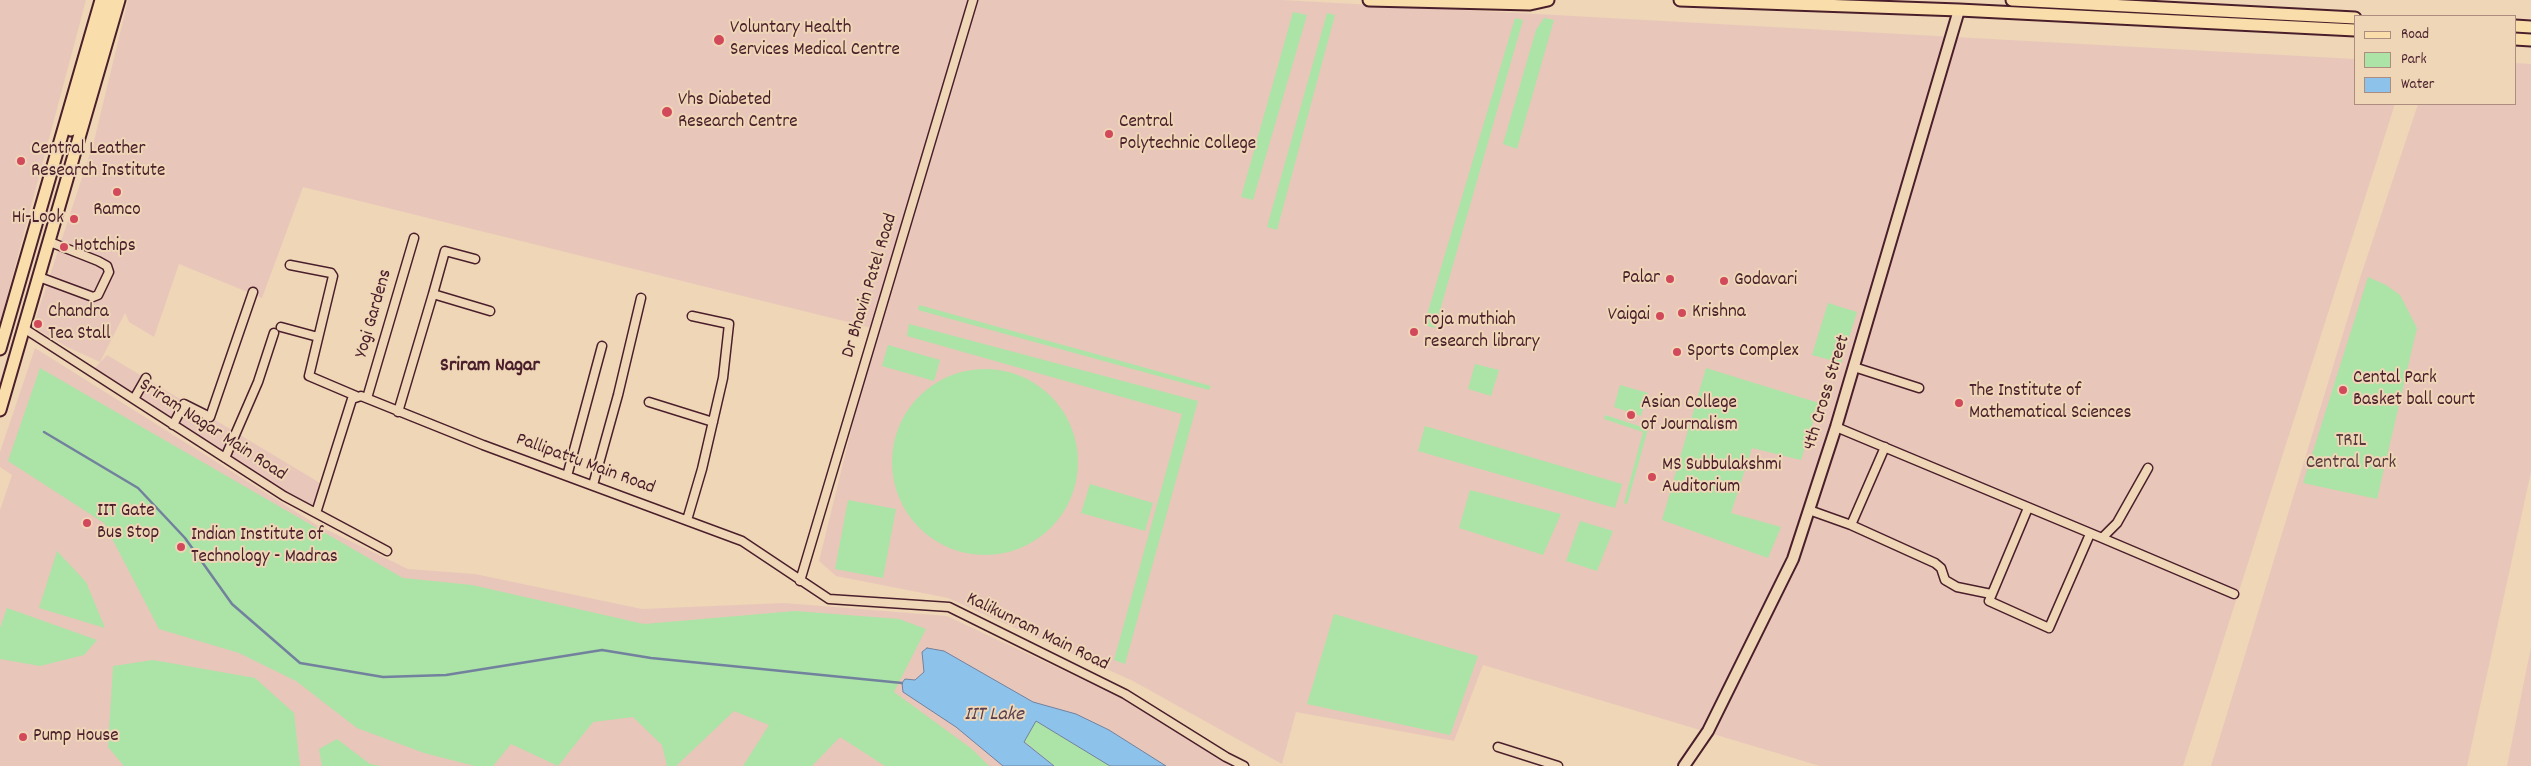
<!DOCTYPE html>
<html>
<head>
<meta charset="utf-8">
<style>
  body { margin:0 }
  #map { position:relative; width:2531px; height:766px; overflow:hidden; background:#efd6b7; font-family:Dekko,sans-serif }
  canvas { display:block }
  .legend { position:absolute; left:2354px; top:15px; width:162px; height:90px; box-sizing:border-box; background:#efd6b7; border:1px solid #ad8d7f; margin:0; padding:6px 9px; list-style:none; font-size:15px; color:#4a1f2b }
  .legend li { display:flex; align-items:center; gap:10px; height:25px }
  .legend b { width:25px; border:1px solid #ad8d7f }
</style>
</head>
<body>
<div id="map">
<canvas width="2531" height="766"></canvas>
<ul class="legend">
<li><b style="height:6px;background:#f9deab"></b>Road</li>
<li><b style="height:14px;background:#ace3a6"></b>Park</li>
<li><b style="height:14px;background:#8dc3eb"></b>Water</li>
</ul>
</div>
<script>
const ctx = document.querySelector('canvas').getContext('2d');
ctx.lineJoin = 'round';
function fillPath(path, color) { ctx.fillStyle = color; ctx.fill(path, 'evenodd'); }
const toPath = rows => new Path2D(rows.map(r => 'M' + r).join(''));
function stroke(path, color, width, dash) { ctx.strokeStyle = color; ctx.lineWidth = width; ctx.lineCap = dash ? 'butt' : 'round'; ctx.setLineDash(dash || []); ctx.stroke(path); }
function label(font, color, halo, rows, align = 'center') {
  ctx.font = font + ' Dekko,sans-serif'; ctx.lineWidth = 4; ctx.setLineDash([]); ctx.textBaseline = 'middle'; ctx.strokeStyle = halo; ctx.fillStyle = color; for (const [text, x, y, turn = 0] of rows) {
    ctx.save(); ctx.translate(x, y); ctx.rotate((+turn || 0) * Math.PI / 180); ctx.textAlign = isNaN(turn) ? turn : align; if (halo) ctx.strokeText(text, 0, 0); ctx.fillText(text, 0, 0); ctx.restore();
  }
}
const built = toPath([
  [0,0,86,0,0,323],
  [128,0,1282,0,2355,59,2355,104,2395,104,2183,766,1820,766,1483,665,1454,741,1296,712,1282,764,1133,681,948,598,836,576,819,561,876,329,303,187,262,298,179,264,154,337,129,322,125,313,100,362,67,347,33,327,94,141],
  [2515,63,2531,64,2531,472,2467,766,2211,766,2360,278,2418,104,2515,104],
  [35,348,317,525,408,569,475,574,642,609,784,603,947,616,1124,699,1247,766,0,766,0,510,12,475,0,467,0,452],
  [107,355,325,486,316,513,95,368],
  [2531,647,2531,766,2507,766]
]);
const green = toPath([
  [1293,12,1307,15,1253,200,1241,197],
  [1327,13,1335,15,1277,230,1267,227],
  [1515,18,1523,20,1435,328,1424,325],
  [1544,18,1554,20,1517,149,1503,144,1536,30],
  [2368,277,2386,285,2400,295,2417,328,2377,499,2303,483],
  [1828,303,1857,312,1841,363,1812,355],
  [919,305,1211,386,1209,390,918,310],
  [909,324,1198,401,1125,664,1114,660,1182,414,907,336],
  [888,345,940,360,934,381,882,366],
  [1475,364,1499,370,1491,396,1468,389],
  [40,368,403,578,472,585,644,624,795,611,899,619,926,629,894,692,972,749,989,766,885,766,840,737,812,766,743,766,769,725,734,711,676,766,667,766,662,745,633,717,593,722,558,766,511,744,493,766,475,766,424,753,357,728,296,681,239,653,159,629,104,523,8,461],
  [1706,368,1819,403,1801,460,1752,448,1731,513,1781,527,1768,558,1662,520],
  '892 462a93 93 0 1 1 186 0a93 93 0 1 1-186 0Z',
  [1620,385,1648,393,1641,416,1614,407],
  [1605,415,1648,429,1627,504,1624,503,1643,432,1604,419],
  [1425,426,1622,484,1615,508,1418,451],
  [1090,484,1153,503,1145,531,1081,513],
  [1470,490,1561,514,1543,555,1459,528],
  [848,500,896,509,883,578,835,569],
  [1580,521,1613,531,1597,571,1566,561],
  [57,551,86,582,105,628,39,608],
  [7,608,97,640,84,655,40,666,0,659,0,628],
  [1334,614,1478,656,1450,735,1307,704],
  [153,660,255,678,294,713,300,766,124,766,108,747,113,666],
  [1036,721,1110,766,1054,766,1024,741],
  [337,739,370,764,381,766,322,766,319,749]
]);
const water = toPath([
  [927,648,944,651,1033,702,1076,714,1109,730,1166,766,1110,766,1036,721,1024,742,1054,766,1003,766,956,727,903,692,902,683,905,679,915,680,924,672,922,652,927,648]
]);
const stream = toPath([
  [44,432,138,488,185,538,232,604,300,663,383,677,446,675,602,650,651,658,902,683]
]);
const street = toPath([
  [290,265,331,273,333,276,309,376,356,396],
  [39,277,93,297,98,295,109,272,107,266,98,261,50,242],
  [433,294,445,251,475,259],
  [281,327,318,337],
  [25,329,284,496,387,551],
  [1854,367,1919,388],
  [367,398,414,238],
  [134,399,146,378],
  [649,402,713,422],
  [398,412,433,294,490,311],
  [173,425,184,404,210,417,253,292],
  [1836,427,2102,538,2117,523,2148,468],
  [1885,447,1851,525,1935,563,1941,568,1945,580,1957,587,1991,594],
  [225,458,258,382,274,333],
  [567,476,602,346],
  [593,485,618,395,641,298],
  [2028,508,1989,601,2049,628,2090,534],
  [1809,510,1851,525],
  [316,513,352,399,361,396,483,445,742,541,829,599,949,607,1125,694,1226,757,1244,766],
  [687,520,702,469,723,378,729,324,692,316],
  [2102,538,2234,594],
  [800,581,973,0],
  [1498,747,1558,766]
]);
const secondary = toPath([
  [1684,766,1708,731,1793,559,1836,427,1959,10]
]);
const primary = toPath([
  [1369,0,1530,4,1548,0],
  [1680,0,1959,10,2355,30],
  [2012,0,2355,18],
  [2515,26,2531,27],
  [2515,39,2531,40],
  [71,130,110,0],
  [0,349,101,0],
  [0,410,119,0]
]);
const markers = [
  [719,40,6,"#d1495b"],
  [667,112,6,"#d1495b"],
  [1109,134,5,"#d1495b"],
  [21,161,5,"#d1495b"],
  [117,192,5,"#d1495b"],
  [74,219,5,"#d1495b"],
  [64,247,5,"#d1495b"],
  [1670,279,5,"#d1495b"],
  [1724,281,5,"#d1495b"],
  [1682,313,5,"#d1495b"],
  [1660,316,5,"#d1495b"],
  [38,324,5,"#d1495b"],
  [1414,332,5,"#d1495b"],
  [1677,352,5,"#d1495b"],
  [2343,390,5,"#d1495b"],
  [1959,403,5,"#d1495b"],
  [1631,415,5,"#d1495b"],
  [1652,477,5,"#d1495b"],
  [87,523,5,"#d1495b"],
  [181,547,5,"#d1495b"],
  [23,737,5,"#d1495b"]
];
const poiNames = [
  ["Voluntary Health",730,29],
  ["Services Medical Centre",730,51],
  ["Vhs Diabeted",678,101],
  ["Research Centre",678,123],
  ["Central",1119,123],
  ["Polytechnic College",1119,145],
  ["Central Leather",31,150],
  ["Research Institute",31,172],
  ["Ramco",117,211,"center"],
  ["Hi-Look",64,219,"right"],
  ["Hotchips",74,247],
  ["Palar",1660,279,"right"],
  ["Godavari",1734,281],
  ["Chandra",48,313],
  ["Tea Stall",48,335],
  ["Krishna",1692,313],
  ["Vaigai",1650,316,"right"],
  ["roja muthiah",1424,321],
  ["research library",1424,343],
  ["Sports Complex",1687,352],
  ["Cental Park",2353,379],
  ["Basket ball court",2353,401],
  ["The Institute of",1969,392],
  ["Mathematical Sciences",1969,414],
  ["Asian College",1641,404],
  ["of Journalism",1641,426],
  ["MS Subbulakshmi",1662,466],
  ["Auditorium",1662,488],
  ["IIT Gate",97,512],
  ["Bus Stop",97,534],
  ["Indian Institute of",191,536],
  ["Technology - Madras",191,558],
  ["Pump House",33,737]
];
const streetNames = [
  ["Dr Bhavin Patel Road",871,286,-73],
  ["Yogi Gardens",375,314,-74],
  ["4th Cross Street",1828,393,-73],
  ["Sriram Nagar Main Road",212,431,33],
  ["Pallipattu Main Road",585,465,20],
  ["Kalikunram Main Road",1037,633,26]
];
const parkNames = [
  ["TRIL",2351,442],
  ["Central Park",2351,464]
];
const neighbourhoodNames = [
  ["Sriram Nagar",490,367]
];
const waterNames = [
  ["IIT Lake",994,716]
];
fillPath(built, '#e8c7ba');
fillPath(green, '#ace3a6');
fillPath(water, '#8dc3eb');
stroke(water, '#72819e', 1);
stroke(stream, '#72819e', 2.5);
stroke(street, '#4a1f2b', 11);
stroke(secondary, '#4a1f2b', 14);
stroke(primary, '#4a1f2b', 15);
stroke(street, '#efd6b7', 8);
stroke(secondary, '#efd6b7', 10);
stroke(primary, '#f9deab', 11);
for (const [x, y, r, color] of markers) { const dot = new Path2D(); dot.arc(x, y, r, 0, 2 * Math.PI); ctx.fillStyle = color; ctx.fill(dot); stroke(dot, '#efd6b7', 2); }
label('19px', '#4a1f2b', '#efd6b7', poiNames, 'left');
label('19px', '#4a1f2b', '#efd6b7', streetNames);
label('19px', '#593c3d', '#efd6b7', parkNames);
label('bold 20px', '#4a1f2b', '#efd6b7', neighbourhoodNames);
label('italic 20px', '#574051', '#efd6b7', waterNames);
</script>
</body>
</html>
